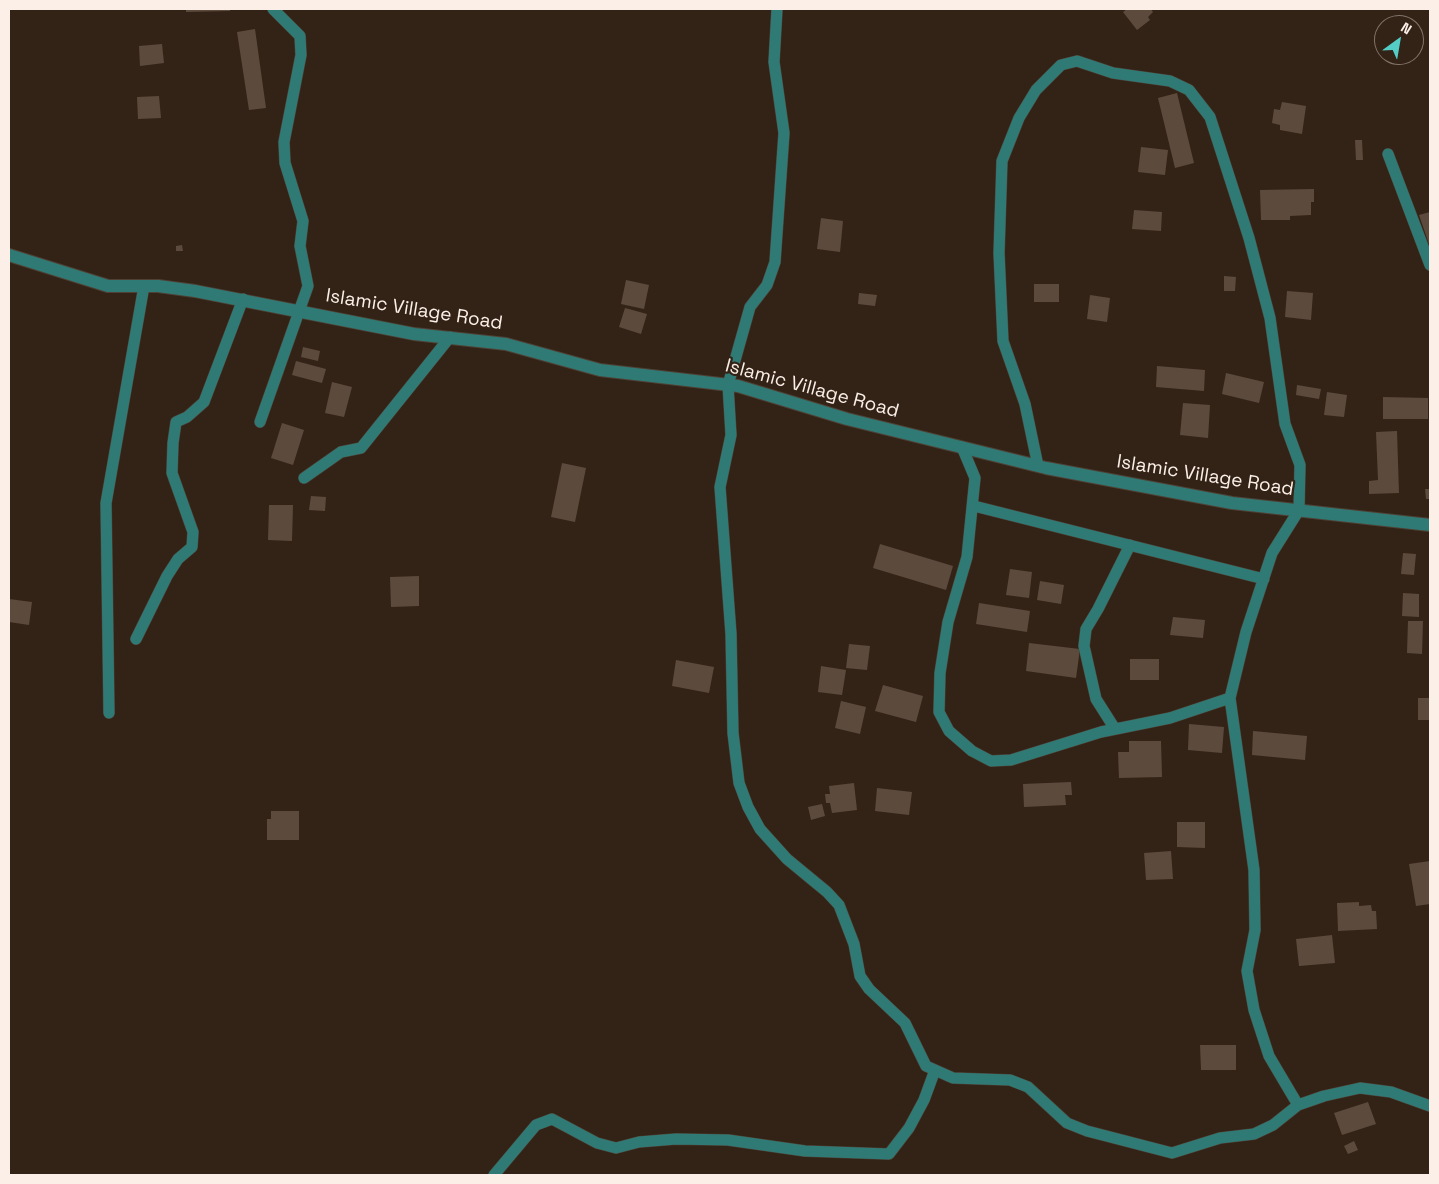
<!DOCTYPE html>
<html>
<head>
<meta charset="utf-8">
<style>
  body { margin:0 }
  #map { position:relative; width:1439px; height:1184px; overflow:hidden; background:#332317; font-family:"Space Grotesk",sans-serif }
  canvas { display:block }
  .frame { position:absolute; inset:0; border:10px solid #fbefe7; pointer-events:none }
  .north { position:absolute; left:1374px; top:15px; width:50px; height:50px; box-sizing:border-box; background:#332317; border:1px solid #83756a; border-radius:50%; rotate:32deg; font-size:14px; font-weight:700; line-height:20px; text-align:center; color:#fbefe7 }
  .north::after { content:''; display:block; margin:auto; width:18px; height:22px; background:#54cdc7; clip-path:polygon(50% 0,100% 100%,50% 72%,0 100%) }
</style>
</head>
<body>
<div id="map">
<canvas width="1439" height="1184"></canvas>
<div class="frame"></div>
<div class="north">N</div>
</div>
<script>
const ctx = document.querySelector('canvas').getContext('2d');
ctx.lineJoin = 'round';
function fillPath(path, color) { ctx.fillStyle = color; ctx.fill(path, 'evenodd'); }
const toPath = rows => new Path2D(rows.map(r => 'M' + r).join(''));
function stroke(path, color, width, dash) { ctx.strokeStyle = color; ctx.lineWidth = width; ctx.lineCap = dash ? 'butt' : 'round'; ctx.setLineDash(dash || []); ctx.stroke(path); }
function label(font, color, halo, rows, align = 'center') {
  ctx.font = font + ' "Space Grotesk",sans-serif'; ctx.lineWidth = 4.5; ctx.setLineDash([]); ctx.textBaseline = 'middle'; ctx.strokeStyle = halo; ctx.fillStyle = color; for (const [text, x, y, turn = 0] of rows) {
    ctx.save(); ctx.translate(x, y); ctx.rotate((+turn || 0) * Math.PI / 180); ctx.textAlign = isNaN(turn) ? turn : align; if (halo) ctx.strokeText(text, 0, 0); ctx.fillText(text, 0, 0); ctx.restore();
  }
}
const building = toPath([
  [186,9,230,9,230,11,186,12],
  [1127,9,1151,9,1153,12,1148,17,1150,20,1137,30,1123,12],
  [255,29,266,108,249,110,237,32],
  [162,44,164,63,140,66,139,46],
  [1177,93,1194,163,1175,168,1158,98],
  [159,96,161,118,138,119,137,97],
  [1282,102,1306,106,1302,134,1280,130,1280,125,1272,123,1274,109,1280,110],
  [1355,140,1362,140,1363,160,1356,160],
  [1141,147,1168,150,1165,175,1138,172],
  [1314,189,1314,202,1311,202,1311,215,1290,216,1290,220,1261,220,1260,190],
  [1134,210,1162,212,1161,231,1132,229],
  [1430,212,1430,247,1419,215],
  [821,218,843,221,840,252,817,249],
  [182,245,183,251,176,251,176,246],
  [1224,276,1236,277,1235,291,1224,291],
  [626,280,649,285,644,309,621,304],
  [1034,284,1059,284,1059,302,1034,302],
  [1287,291,1313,293,1311,320,1285,317],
  [859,293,877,295,875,306,858,304],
  [1090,295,1110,298,1107,322,1087,319],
  [625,308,647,314,641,334,619,327],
  [303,347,320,351,318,361,301,357],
  [296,361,326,369,322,383,292,375],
  [1157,366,1205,370,1204,391,1156,387],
  [1226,373,1264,382,1259,403,1222,394],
  [332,382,352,387,344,417,325,413],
  [1297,385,1321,389,1319,399,1296,395],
  [1327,392,1347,395,1344,417,1324,415],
  [1383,397,1428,398,1428,419,1383,419],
  [1183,403,1210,405,1208,438,1180,435],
  [282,423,304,430,293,465,271,458],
  [1397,431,1399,493,1369,494,1369,481,1378,480,1376,432],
  [562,463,586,468,575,522,551,517],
  [1425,489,1430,489,1430,499,1426,499],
  [311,496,326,497,325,511,309,510],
  [269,505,293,505,292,541,268,540],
  [880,544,953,566,946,590,873,568],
  [1403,553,1416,554,1414,575,1401,574],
  [1010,569,1032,572,1029,598,1006,595],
  [419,576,419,606,391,607,390,577],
  [1040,581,1064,585,1061,604,1037,600],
  [1403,593,1419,594,1419,617,1402,616],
  [9,599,32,602,29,625,9,622],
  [979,603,1030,611,1027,632,976,624],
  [1173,617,1205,620,1203,638,1170,635],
  [1408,621,1423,621,1422,654,1407,653],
  [1029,643,1080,649,1076,678,1026,671],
  [849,644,870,646,867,670,846,668],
  [1130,659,1159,659,1159,680,1130,680],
  [676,660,714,667,709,693,672,686],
  [821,666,846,670,842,695,818,692],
  [883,685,923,696,916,722,875,711],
  [1418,698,1429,698,1429,720,1418,720],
  [841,701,866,707,860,734,835,728],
  [1189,724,1224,727,1222,753,1188,750],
  [1253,731,1307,736,1305,760,1252,755],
  [1129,741,1161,741,1162,777,1119,778,1118,752,1129,752],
  [1071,782,1072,795,1065,795,1066,805,1024,807,1023,784],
  [854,783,857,810,832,813,830,803,826,803,825,794,830,794,829,786],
  [877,788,912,792,909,815,875,811],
  [822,804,825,816,811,820,808,807],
  [271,811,299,811,299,840,267,840,267,819,271,819],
  [1177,822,1205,822,1205,848,1177,847],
  [1171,851,1173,879,1146,880,1144,853],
  [1430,861,1430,904,1416,906,1409,864],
  [1359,902,1359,906,1371,905,1372,911,1376,911,1377,929,1338,931,1337,903],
  [1332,935,1335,963,1299,966,1296,939],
  [1200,1045,1236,1045,1236,1070,1201,1070],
  [1368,1102,1376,1124,1342,1135,1334,1113],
  [1354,1141,1358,1150,1348,1154,1344,1146]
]);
const minor = toPath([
  [777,9,774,62,784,133,775,262,767,285,750,307,728,385,731,435,720,487,731,634,733,733,739,783,748,807,760,829,787,859,827,892,839,905,854,944,860,976,869,989,905,1023,926,1066,953,1078,1010,1080,1028,1087,1067,1123,1087,1131,1172,1153,1220,1138,1254,1134,1273,1125,1298,1105,1324,1096,1360,1088,1391,1092,1430,1106],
  [1388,154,1430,265],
  [260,422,308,286,300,246,303,221,285,163,284,142,301,55,300,36,273,9],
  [962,447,975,478,967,557,948,622,940,673,939,712,949,731,972,751,991,761,1011,760,1101,732,1170,718,1230,698],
  [1038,466,1025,404,1003,341,999,253,1002,161,1019,118,1036,90,1061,65,1077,61,1113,73,1170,81,1189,90,1210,117,1249,238,1270,318,1285,424,1300,465,1299,510,1272,553,1246,632,1230,698,1254,870,1255,930,1247,971,1254,1010,1269,1056,1298,1105],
  [304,478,341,452,361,448,450,337],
  [974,506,1264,579],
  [136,639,167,576,178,559,192,547,193,532,172,473,173,443,176,422,187,417,204,402,243,299],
  [109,713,106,503,144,286],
  [1115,729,1096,699,1084,646,1086,629,1098,609,1130,545],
  [494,1175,536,1125,552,1119,597,1143,616,1148,639,1142,676,1139,728,1140,805,1151,889,1154,909,1128,924,1100,935,1070]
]);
const tertiary = toPath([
  [9,255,108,286,158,286,195,291,414,334,506,344,600,370,738,386,847,419,1046,468,1232,503,1430,525]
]);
const streetNames = [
  ["Islamic Village Road",414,310,9],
  ["Islamic Village Road",812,389,15],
  ["Islamic Village Road",1205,476,9]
];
fillPath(building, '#5c4a3d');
stroke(minor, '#4f4034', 12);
stroke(tertiary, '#4f4034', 14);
stroke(minor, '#307a76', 11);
stroke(tertiary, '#307a76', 12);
label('19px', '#fbefe7', '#332317', streetNames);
</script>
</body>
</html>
